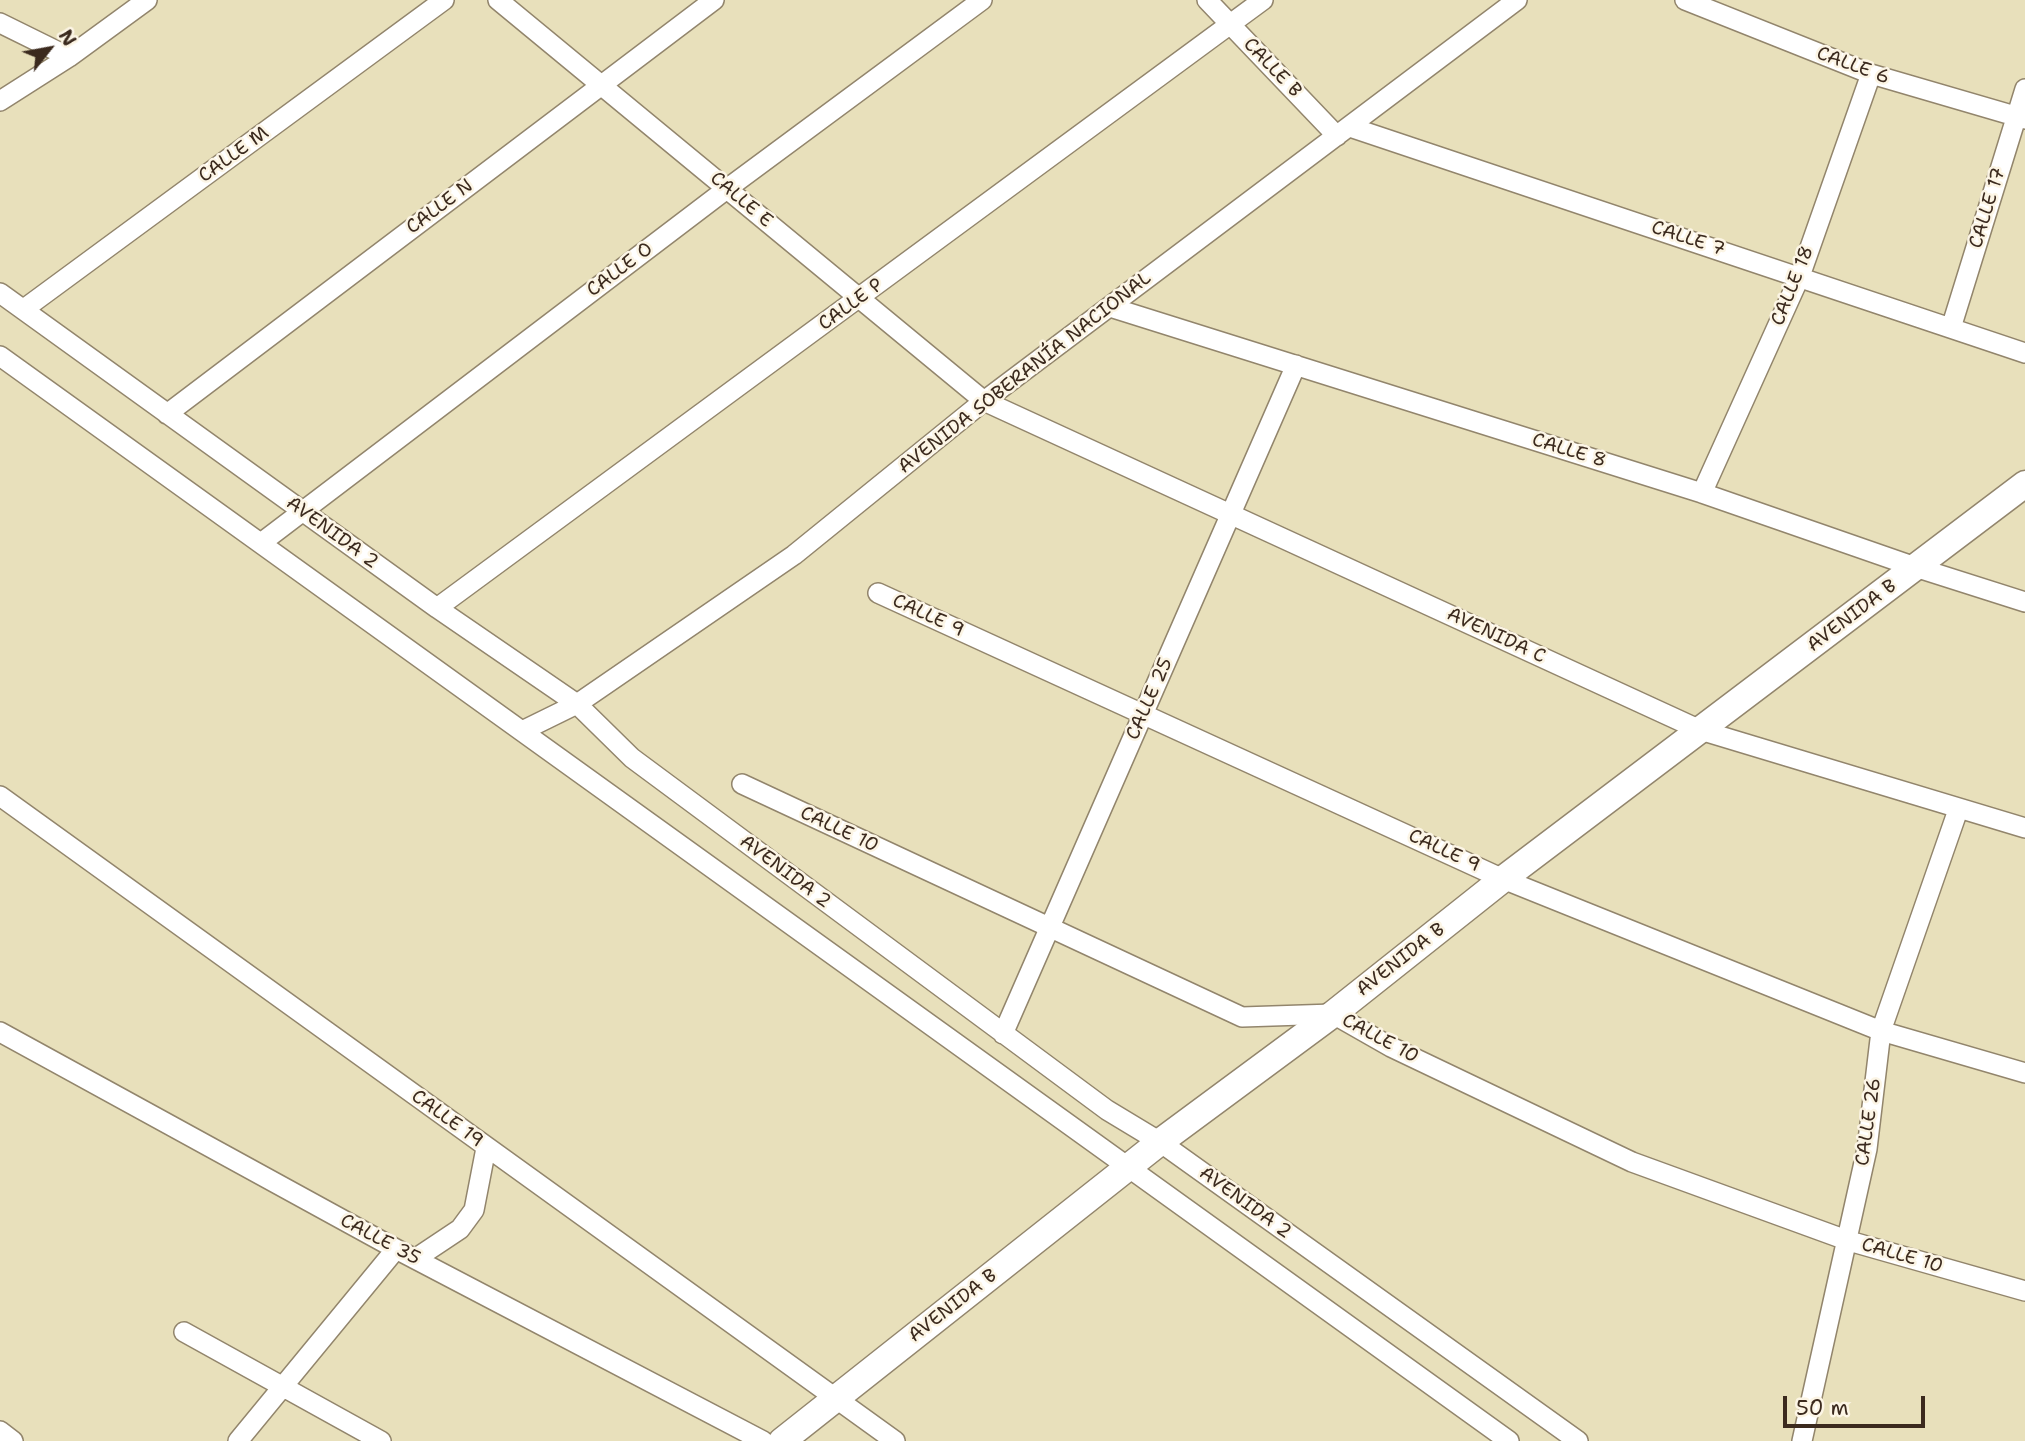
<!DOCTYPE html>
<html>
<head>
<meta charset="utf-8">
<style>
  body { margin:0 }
  #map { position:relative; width:2025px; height:1441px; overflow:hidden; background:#e8e0bb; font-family:"Shantell Sans",sans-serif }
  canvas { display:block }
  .north { position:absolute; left:14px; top:14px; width:70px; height:70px; -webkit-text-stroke:5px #fcf5e5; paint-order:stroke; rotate:59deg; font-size:19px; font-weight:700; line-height:28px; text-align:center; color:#3b2a1e }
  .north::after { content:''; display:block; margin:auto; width:24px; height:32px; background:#3b2a1e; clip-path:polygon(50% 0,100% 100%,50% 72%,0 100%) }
  .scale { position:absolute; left:1783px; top:1396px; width:142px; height:32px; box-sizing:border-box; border:4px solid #3b2a1e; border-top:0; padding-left:9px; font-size:21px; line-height:24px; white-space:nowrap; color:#3b2a1e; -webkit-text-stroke:5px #fcf5e5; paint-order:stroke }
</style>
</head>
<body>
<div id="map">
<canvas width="2025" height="1441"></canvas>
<div class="north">N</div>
<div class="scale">50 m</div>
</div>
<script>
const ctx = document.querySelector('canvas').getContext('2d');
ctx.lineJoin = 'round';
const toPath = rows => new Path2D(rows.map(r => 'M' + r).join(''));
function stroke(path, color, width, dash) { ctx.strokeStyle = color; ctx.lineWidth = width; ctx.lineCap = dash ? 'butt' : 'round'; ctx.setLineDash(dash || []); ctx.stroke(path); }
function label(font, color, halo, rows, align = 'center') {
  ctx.font = font + ' "Shantell Sans",sans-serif'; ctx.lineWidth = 5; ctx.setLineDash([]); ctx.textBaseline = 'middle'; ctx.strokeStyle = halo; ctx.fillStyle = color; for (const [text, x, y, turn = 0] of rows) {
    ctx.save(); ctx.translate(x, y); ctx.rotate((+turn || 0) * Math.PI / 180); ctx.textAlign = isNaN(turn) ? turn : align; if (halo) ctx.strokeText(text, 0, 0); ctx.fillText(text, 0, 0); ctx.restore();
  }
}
const street = toPath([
  [498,0,984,401,1700,730,2025,828],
  [1207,0,1337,136],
  [1685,0,1871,74,2025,119],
  [0,23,69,57],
  [0,101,69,57,147,0],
  [1350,127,2025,353],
  [0,293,437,608,577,704,632,758,1107,1110,1160,1142,1578,1441],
  [1110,307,1702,493,1915,567,2025,602],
  [24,309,444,0],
  [1951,328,2025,89],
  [0,356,1509,1441],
  [167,414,714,0],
  [1702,493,1800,276,1871,74],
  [261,543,728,188,982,0],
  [878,593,1503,879,1881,1031,2025,1073],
  [437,608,1263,0],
  [522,731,577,704,794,555,984,401,1517,0],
  [742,784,1242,1017,1333,1014,1391,1047,1632,1162,1849,1241,2025,1291],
  [0,796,895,1441],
  [0,1032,396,1249,763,1441],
  [1003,1034,1296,365],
  [415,1259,460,1229,474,1210,486,1148],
  [184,1332,381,1441],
  [0,1431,13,1441],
  [238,1441,396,1249],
  [1802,1441,1867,1149,1881,1031,1958,810]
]);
const secondary = toPath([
  [782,1441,1160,1142,1333,1014,1503,879,2025,484]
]);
const streetNames = [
  ["CALLE 6",1853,66,20],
  ["CALLE B",1272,68,46],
  ["CALLE M",234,155,-36],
  ["CALLE E",741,200,40],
  ["CALLE N",440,207,-37],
  ["CALLE 17",1988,208,-73],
  ["CALLE 7",1688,239,18],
  ["CALLE O",620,270,-37],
  ["CALLE 18",1793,286,-68],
  ["CALLE P",851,305,-36],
  ["AVENIDA SOBERANÍA NACIONAL",1025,373,-38],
  ["CALLE 8",1569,451,17],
  ["AVENIDA 2",332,533,36],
  ["CALLE 9",928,616,25],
  ["AVENIDA B",1852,616,-37],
  ["AVENIDA C",1496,636,25],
  ["CALLE 25",1150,699,-66],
  ["CALLE 10",839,830,25],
  ["CALLE 9",1444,851,25],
  ["AVENIDA 2",785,872,37],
  ["AVENIDA B",1401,960,-38],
  ["CALLE 10",1380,1039,28],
  ["CALLE 19",447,1119,36],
  ["CALLE 26",1869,1122,-82],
  ["AVENIDA 2",1245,1203,36],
  ["CALLE 35",380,1240,28],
  ["CALLE 10",1902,1256,16],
  ["AVENIDA B",953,1306,-38]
];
stroke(street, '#92856c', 22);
stroke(secondary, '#92856c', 29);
stroke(street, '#fff', 19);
stroke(secondary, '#fff', 26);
label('19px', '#3b2a1e', '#fcf5e5', streetNames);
</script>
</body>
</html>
